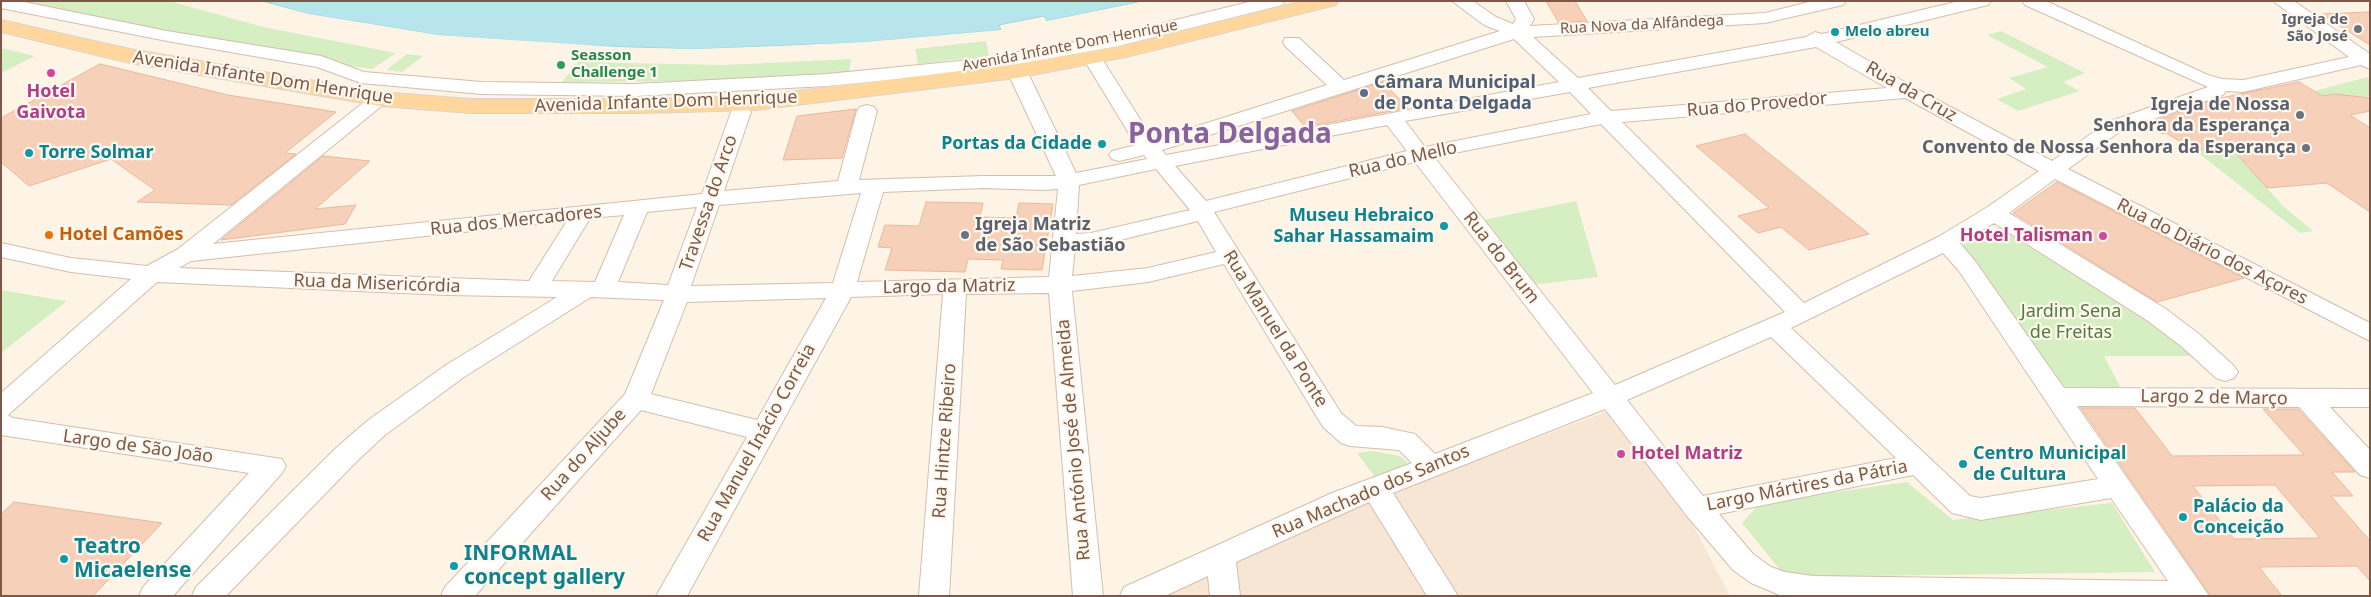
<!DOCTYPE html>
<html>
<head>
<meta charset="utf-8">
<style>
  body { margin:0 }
  #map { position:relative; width:2371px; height:597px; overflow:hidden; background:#fef4e6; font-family:"Noto Sans",sans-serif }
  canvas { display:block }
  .frame { position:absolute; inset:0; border:2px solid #7b5847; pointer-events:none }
</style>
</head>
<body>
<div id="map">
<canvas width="2371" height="597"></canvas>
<div class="frame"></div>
</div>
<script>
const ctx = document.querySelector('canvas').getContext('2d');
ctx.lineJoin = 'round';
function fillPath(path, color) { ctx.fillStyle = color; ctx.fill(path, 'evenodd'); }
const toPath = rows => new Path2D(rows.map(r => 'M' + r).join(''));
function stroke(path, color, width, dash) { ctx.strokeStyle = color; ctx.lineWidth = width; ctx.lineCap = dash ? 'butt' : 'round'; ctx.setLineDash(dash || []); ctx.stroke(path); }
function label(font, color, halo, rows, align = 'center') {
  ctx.font = font + ' "Noto Sans",sans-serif'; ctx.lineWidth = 4.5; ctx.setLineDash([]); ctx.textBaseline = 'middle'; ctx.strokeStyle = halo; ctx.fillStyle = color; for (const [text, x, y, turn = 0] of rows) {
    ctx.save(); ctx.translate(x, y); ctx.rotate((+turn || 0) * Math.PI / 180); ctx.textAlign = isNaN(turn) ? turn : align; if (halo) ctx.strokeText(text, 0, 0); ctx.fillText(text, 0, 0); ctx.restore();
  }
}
const residential = toPath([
  [1611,410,1686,511,1730,596,1150,596,1392,493]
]);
const green = toPath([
  [169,1,263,27,396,53,372,69,321,62,24,2],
  [2001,31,2085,73,2063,82,2080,91,2018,111,1997,99,2026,89,2009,78,2048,67,1987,35],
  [986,41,989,56,918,64,915,49],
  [1,48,35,56,1,73],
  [407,54,423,56,402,72,386,70],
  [851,59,849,73,718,81,562,82,578,62,725,65],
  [2368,77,2370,79,2370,96,2345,101,2335,94,2322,96,2314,91],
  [2227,143,2284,207,2313,231,2300,233,2196,151],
  [1576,201,1598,277,1532,285,1483,220],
  [2004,225,2144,313,2193,356,2104,356,2123,392,2061,391,1963,245],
  [1,290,59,300,67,301,1,353],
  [1372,451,1400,456,1408,463,1375,477,1357,453],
  [1907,482,1953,520,2112,503,2155,572,1786,577,1742,523,1760,503]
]);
const water = toPath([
  [262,1,1143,1,1047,21,1044,16,999,25,1001,30,865,42,697,49,571,45,438,35,309,14,262,1]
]);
const pier = toPath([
  [259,1,309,14,438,35,630,48,697,49,782,46,865,42,1001,30,1002,32,865,44,782,49,697,51,630,50,437,38,308,16,261,4],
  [1146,1,1144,4,1110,11,1048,23,1047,21]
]);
const building = toPath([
  [1546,1,1575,1,1587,21,1559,23,1546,1],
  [2370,12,2370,45,2321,14,2370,12],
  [100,64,228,95,336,112,285,153,296,154,231,205,137,202,155,190,111,159,29,186,1,162,1,118,100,64],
  [1383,82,1408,108,1305,127,1292,111,1383,82],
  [2299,82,2322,96,2335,94,2370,98,2370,111,2350,115,2370,128,2370,212,2327,183,2267,188,2227,143,2196,151,2166,133,2163,134,2144,125,2216,99,2299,82],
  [856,109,842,158,783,160,797,116,856,109],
  [1745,134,1869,234,1809,250,1781,227,1758,233,1738,216,1769,208,1696,146,1745,134],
  [323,156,370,161,315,209,356,205,345,224,221,240,323,156],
  [2057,182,2244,278,2157,302,2013,213,2057,182],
  [926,202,983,203,980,217,1016,218,1019,203,1053,204,1042,270,1001,269,1003,260,968,259,965,272,885,270,892,248,878,247,885,225,919,226,926,202],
  [2081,408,2135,408,2172,456,2304,455,2263,409,2298,409,2355,472,2332,472,2353,496,2331,496,2370,541,2370,581,2357,566,2259,567,2282,596,2211,596,2081,408],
  [2275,485,2320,538,2234,539,2193,486,2275,485],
  [14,502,162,523,93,596,1,596,1,514,14,502]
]);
const minor = toPath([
  [1,1,19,1,167,31,321,56,364,72,482,82,635,84,827,74,981,59,1118,34,1253,1,1285,1,1282,5,1118,46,981,71,827,86,635,96,482,94,361,83,317,67,167,41,1,8,1,1],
  [1452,1,1473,1,1496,17,1513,24,1516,19,1506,1,1524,1,1534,19,1530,26,1765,13,1813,1,1846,1,1843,5,1765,23,1533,37,1578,78,1806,37,1815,32,1822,34,1959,1,1991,1,1988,5,1836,42,1915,88,2052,161,2108,122,2208,87,2025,5,2022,1,2046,1,2208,75,2222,79,2243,80,2349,57,2273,1,2294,1,2370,54,2370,69,2361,65,2243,92,2226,91,2223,95,2122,130,2068,169,2370,323,2370,341,2055,179,2009,213,2166,309,2199,334,2234,366,2238,372,2234,378,2225,381,2216,378,2181,346,2148,321,1994,223,1960,243,1975,261,2064,388,2370,389,2370,407,2330,407,2370,450,2370,478,2360,475,2299,407,2077,406,2209,596,1782,596,1751,583,1733,570,1687,516,1605,409,1393,493,1458,596,1427,596,1369,502,1236,562,1240,596,1210,596,1208,576,1165,596,1120,596,1124,587,1211,548,1332,493,1412,463,1399,450,1350,446,1341,443,1323,427,1224,264,1148,282,1072,291,1103,596,1073,596,1049,293,966,294,949,596,919,596,943,294,851,297,687,596,656,596,747,437,641,410,475,596,441,596,445,587,625,394,664,300,591,297,464,377,385,435,356,462,226,596,192,596,196,587,336,448,367,421,446,365,557,297,447,295,157,282,8,415,13,418,282,459,286,466,282,473,173,596,139,596,143,587,249,473,1,435,1,393,131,279,71,272,1,257,1,243,71,258,147,266,178,249,373,95,387,95,390,99,213,244,702,194,731,112,734,108,741,106,748,108,751,112,724,191,838,181,857,111,860,107,867,105,874,107,877,111,859,180,984,176,1056,176,1007,71,1010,67,1017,65,1024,67,1027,71,1076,173,1147,159,1144,155,1119,161,1112,159,1109,155,1112,151,1136,145,1083,58,1085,54,1099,54,1153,140,1327,85,1285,46,1283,42,1285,38,1299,38,1344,80,1500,31,1484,25,1452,1],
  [1514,39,1559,82,1166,155,1162,150,1514,39],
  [1816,47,1887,88,1611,111,1588,88,1816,47],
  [1570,92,1591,114,1425,147,1405,121,1570,92],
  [1905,98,2039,171,1986,208,1938,237,1804,303,1622,122,1905,98],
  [1601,124,1785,312,1615,385,1434,157,1601,124],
  [1387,125,1407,151,1206,201,1175,166,1387,125],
  [1415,162,1593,393,1435,454,1415,434,1382,427,1356,426,1341,413,1214,212,1415,162],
  [1156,169,1190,210,1091,233,1076,234,1079,185,1156,169],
  [984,188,1043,190,1058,189,1049,277,857,282,883,192,984,188],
  [861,193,833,283,691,286,719,205,861,193],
  [697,207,668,285,618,282,647,212,697,207],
  [624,215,595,282,552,281,590,218,624,215],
  [567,221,529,281,179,268,191,261,567,221],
  [1198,221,1216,252,1148,268,1072,276,1075,248,1091,247,1198,221],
  [1943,253,1959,271,2098,479,1981,498,1970,496,1791,328,1943,253],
  [826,298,757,420,651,394,687,302,826,298],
  [1771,337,1896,458,1703,496,1627,400,1771,337],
  [1913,475,1952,513,1981,520,2111,498,2168,581,1813,576,1785,572,1771,567,1753,554,1719,514,1913,475]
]);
const major = toPath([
  [1303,1,1339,1,1336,5,1126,57,1017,78,756,110,644,113,470,113,380,106,130,63,1,32,1,20,130,49,380,92,470,99,644,99,756,96,1017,64,1126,45,1303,1]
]);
const markers = [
  [2358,29,5,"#6b7280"],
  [1835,32,5,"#0f9aa8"],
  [561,65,5,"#2e9e5b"],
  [51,73,5,"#d1479c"],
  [1364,93,5,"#5c6f8a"],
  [2300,115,5,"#6b7280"],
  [1102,144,5,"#0f9aa8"],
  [2306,148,5,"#6b7280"],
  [29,153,5,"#0f9aa8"],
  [1444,226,5,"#0f9aa8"],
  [49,235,5,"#e8710a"],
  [965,235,5,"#6b7280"],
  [2103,236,5,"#d1479c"],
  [1621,454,5,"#d1479c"],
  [1963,464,5,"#0f9aa8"],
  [2183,517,5,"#0f9aa8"],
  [64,559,5,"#0f9aa8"],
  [454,566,5,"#0f9aa8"]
];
const farWorshipnames = [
  ["Igreja de",2348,20],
  ["São José",2348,37]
];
const farStreetnames = [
  ["Rua Nova da Alfândega",1642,25,-3],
  ["Avenida Infante Dom Henrique",1070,46,-11]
];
const farCulturenames = [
  ["Melo abreu",1845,32]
];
const farLeisurenames = [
  ["Seasson",571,56],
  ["Challenge 1",571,73]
];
const streetNames = [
  ["Avenida Infante Dom Henrique",263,78,9],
  ["Rua da Cruz",1911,92,30],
  ["Avenida Infante Dom Henrique",666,102,-2],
  ["Rua do Provedor",1757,105,-5],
  ["Rua do Mello",1403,160,-13],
  ["Travessa do Arco",709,203,-71],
  ["Rua dos Mercadores",516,221,-6],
  ["Rua do Diário dos Açores",2212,252,27],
  ["Rua do Brum",1501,258,52],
  ["Rua da Misericórdia",377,284,2],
  ["Largo da Matriz",949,287,-1],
  ["Rua Manuel da Ponte",1275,329,58],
  ["Largo 2 de Março",2214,398,1],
  ["Rua António José de Almeida",1074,440,-95],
  ["Rua Hintze Ribeiro",945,441,-86],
  ["Rua Manuel Inácio Correia",757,443,-61],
  ["Largo de São João",138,447,8],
  ["Rua do Aljube",584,455,-48],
  ["Largo Mártires da Pátria",1807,486,-11],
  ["Rua Machado dos Santos",1371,492,-23]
];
const serviceNames = [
  ["Câmara Municipal",1374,83],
  ["de Ponta Delgada",1374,104]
];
const hotelNames = [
  ["Hotel",51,92],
  ["Gaivota",51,113],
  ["Hotel Talisman",2093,236,"right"],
  ["Hotel Matriz",1631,454,"left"]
];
const worshipNames = [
  ["Igreja de Nossa",2290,105],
  ["Senhora da Esperança",2290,126],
  ["Convento de Nossa Senhora da Esperança",2296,148],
  ["Igreja Matriz",975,225,"left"],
  ["de São Sebastião",975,246,"left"]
];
const cultureNames = [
  ["Portas da Cidade",1092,144,"right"],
  ["Torre Solmar",39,153],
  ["Museu Hebraico",1434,216,"right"],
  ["Sahar Hassamaim",1434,237,"right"],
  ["Centro Municipal",1973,454],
  ["de Cultura",1973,475],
  ["Palácio da",2193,507],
  ["Conceição",2193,528]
];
const foodNames = [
  ["Hotel Camões",59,235]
];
const parkNames = [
  ["Jardim Sena",2071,312],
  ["de Freitas",2071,333]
];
const nearCulturenames = [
  ["Teatro",74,547],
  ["Micaelense",74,571],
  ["INFORMAL",464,554],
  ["concept gallery",464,578]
];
const townNames = [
  ["Ponta Delgada",1230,135]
];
fillPath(residential, '#f7e6d3');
fillPath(green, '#d5eec2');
fillPath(water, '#b8e5eb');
stroke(water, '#9dd6de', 1);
fillPath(pier, '#fef4e6');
fillPath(building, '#f7d0ba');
stroke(building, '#ebb699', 1);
stroke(minor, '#d4bdad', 2);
stroke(major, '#ddd4cf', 2);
fillPath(minor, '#fff');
fillPath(major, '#ffd79c');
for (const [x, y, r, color] of markers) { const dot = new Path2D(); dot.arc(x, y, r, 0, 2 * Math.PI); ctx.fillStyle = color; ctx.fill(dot); stroke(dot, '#fff8ee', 2); }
label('bold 15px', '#5b616d', '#fff8ee', farWorshipnames, 'right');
label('15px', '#7b5847', '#fff8ee', farStreetnames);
label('bold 15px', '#0d838f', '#fff8ee', farCulturenames, 'left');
label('bold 15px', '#27864d', '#fff8ee', farLeisurenames, 'left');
label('18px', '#7b5847', '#fff8ee', streetNames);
label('bold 18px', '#4e5e75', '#fff8ee', serviceNames, 'left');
label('bold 18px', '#b23c85', '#fff8ee', hotelNames);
label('bold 18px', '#5b616d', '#fff8ee', worshipNames, 'right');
label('bold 18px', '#0d838f', '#fff8ee', cultureNames, 'left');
label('bold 18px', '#c56008', '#fff8ee', foodNames, 'left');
label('18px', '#517c3c', '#fff8ee', parkNames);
label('bold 21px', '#0d838f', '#fff8ee', nearCulturenames, 'left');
label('bold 28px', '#88639f', '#fff8ee', townNames);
</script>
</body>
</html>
